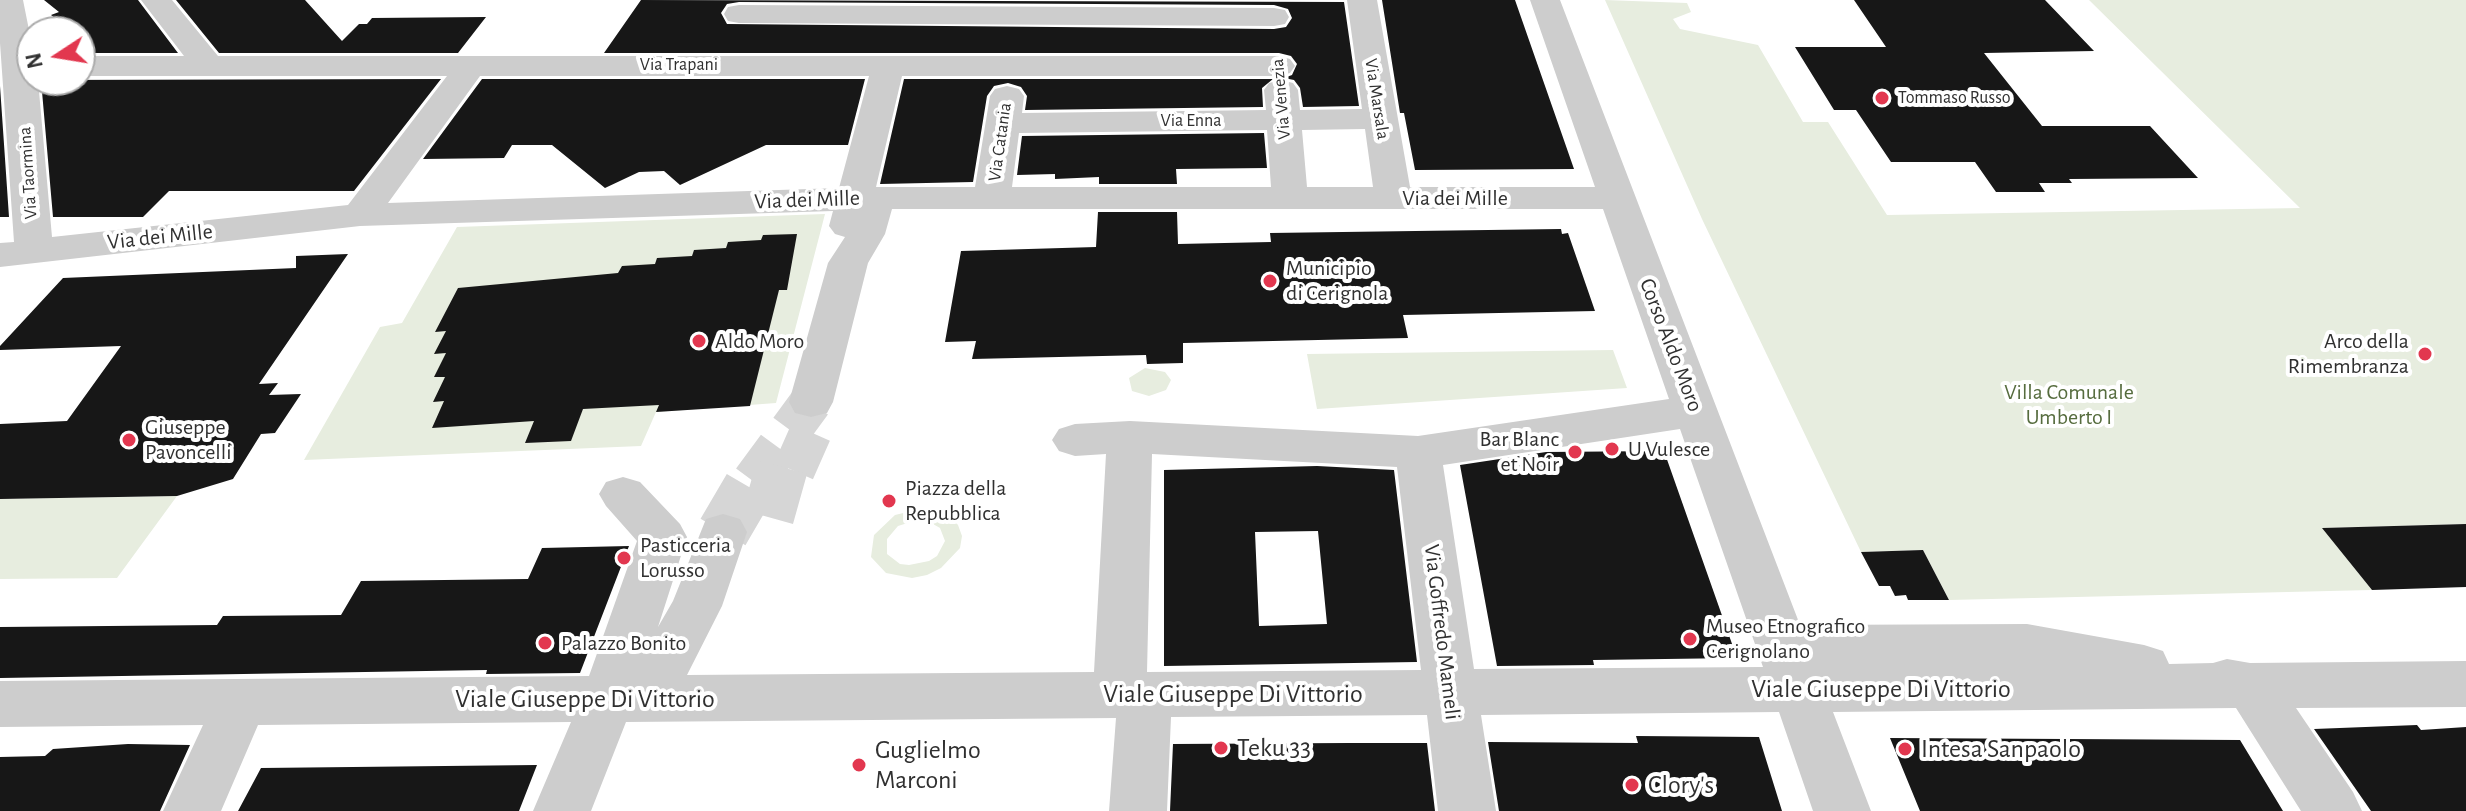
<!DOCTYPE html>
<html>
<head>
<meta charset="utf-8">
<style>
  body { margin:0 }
  #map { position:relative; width:2466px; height:811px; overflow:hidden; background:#fff; font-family:"Alegreya Sans",sans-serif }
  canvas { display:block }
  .north { position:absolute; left:16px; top:16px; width:80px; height:80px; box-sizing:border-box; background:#fff; border:2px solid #acacac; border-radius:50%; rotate:258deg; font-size:22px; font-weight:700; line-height:32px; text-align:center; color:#303030 }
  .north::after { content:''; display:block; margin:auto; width:28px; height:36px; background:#e2374f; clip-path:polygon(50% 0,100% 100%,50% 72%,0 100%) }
</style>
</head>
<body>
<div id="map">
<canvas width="2466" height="811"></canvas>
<div class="north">N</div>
</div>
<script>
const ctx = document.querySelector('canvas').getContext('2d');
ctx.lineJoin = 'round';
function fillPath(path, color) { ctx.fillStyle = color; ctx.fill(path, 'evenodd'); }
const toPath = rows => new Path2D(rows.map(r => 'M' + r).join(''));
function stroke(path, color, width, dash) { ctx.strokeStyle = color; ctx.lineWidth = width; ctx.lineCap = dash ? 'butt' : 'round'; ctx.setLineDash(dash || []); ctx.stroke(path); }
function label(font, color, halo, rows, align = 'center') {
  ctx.font = font + ' "Alegreya Sans",sans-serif'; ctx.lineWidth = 8; ctx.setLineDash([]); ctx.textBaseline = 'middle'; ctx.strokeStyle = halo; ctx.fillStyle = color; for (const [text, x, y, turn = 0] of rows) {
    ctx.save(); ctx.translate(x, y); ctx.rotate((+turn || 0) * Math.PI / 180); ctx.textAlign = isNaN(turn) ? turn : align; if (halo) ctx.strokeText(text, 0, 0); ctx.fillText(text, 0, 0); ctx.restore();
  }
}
const green = toPath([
  [1605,0,1687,3,1691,12,1673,19,1680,29,1758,45,1803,122,1828,122,1887,215,2300,208,2089,0,2466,0,2466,524,2323,528,2372,590,1949,600,1923,550,1861,552,1702,219],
  [825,214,776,403,656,412,641,446,304,460,380,327,402,323,457,227],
  [1613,350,1627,388,1317,409,1307,354],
  [1145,368,1165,372,1171,380,1166,390,1149,396,1132,391,1129,378],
  [177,496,117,578,0,579,0,499],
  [924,508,950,516,958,525,962,536,960,548,941,568,927,575,912,578,886,573,871,557,874,535,895,515],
  [917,520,926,520,940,528,945,541,937,556,929,561,909,565,900,564,887,554,887,539,898,526]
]);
const building = toPath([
  [44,0,138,0,178,53,80,53,80,32,67,32,71,31,51,15,59,12],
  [176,0,305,0,342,41,359,24,367,24,372,18,486,17,458,53,219,53],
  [641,0,1344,2,1359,106,1303,107,1300,88,1294,80,1284,78,1292,75,1297,64,1291,56,1279,53,604,53],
  [739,2,1274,5,1288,9,1292,18,1286,27,1274,29,727,24,721,13,727,4],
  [1382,0,1515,0,1574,169,1415,170,1404,113,1400,113],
  [1854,0,2045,0,2094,51,1984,53,2042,126,2150,126,2198,178,2069,179,2072,183,2039,183,2045,192,1996,192,1975,162,1891,162,1856,110,1834,110,1795,47,1886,47],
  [441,79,354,191,169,191,143,217,53,217,41,80],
  [482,79,865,79,848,145,766,145,680,185,664,171,639,172,605,188,552,145,512,145,504,158,423,159],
  [904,79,1273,79,1262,88,1263,107,1025,110,1027,96,1021,87,1008,83,994,86,987,96,973,182,880,184],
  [0,86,9,217,0,217],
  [1264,133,1267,168,1176,169,1177,184,1099,184,1099,177,1055,179,1055,174,1017,175,1022,136],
  [1098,212,1177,212,1178,244,1271,242,1270,233,1561,229,1562,234,1568,233,1595,311,1403,315,1408,338,1183,343,1183,363,1147,364,1146,355,972,359,976,341,945,342,961,251,1096,247],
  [797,234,787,290,779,290,750,406,656,412,659,405,583,409,571,441,525,443,534,421,432,428,444,401,433,402,445,377,434,377,446,353,434,354,446,331,435,332,458,288,618,273,622,266,655,264,657,258,692,256,694,250,726,248,728,242,761,240,763,235],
  [348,254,259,384,278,383,269,395,301,394,275,433,261,434,233,479,177,496,0,499,0,424,67,421,121,346,0,350,0,346,63,278,296,268,296,256],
  [1664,451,1737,658,1593,660,1594,665,1497,666,1460,465,1546,452],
  [1317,466,1394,470,1417,662,1164,666,1164,470],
  [1318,531,1327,624,1259,626,1255,532],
  [2466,524,2466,587,2372,590,2322,528],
  [629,546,580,673,486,674,487,670,0,678,0,627,217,625,223,616,341,615,361,581,528,579,542,548],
  [1923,550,1949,600,1908,600,1906,595,1895,596,1890,586,1879,586,1861,552],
  [2417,725,2421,730,2466,727,2466,811,2371,811,2314,729],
  [1636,736,1759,737,1782,811,1499,811,1488,742,1638,743],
  [1890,738,2240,740,2283,811,1920,811],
  [1348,743,1427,743,1435,811,1170,811,1173,744],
  [128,744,190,745,160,811,0,811,0,757,45,756,53,749],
  [537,765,519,811,238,811,261,768]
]);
const minorTunnelFar1 = toPath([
  [783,443,826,462],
  [753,481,811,402]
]);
const minorTunnel = toPath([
  [750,485,800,499],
  [723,532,754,479]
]);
const minor = toPath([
  [0,0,23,0,32,45,32,80,38,80,52,237,348,205,447,76,80,76,80,56,184,56,141,0,172,0,218,56,1279,56,1290,59,1295,66,1290,73,1279,76,902,76,876,187,975,187,990,96,995,89,1007,86,1019,89,1024,96,1022,113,1266,110,1264,90,1269,83,1281,80,1293,83,1298,90,1300,110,1362,109,1347,0,1377,0,1410,187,1595,187,1530,0,1560,0,1800,625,2027,624,2144,645,2163,651,2169,664,2213,663,2227,659,2250,663,2466,661,2466,707,2296,708,2353,792,2362,811,2301,811,2236,708,1833,712,1871,811,1813,811,1779,712,1481,715,1496,811,1438,811,1427,715,1171,717,1167,811,1109,811,1116,718,626,722,591,811,533,811,571,722,258,725,221,811,163,811,203,725,0,727,0,681,589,676,637,541,606,506,599,494,606,482,623,477,640,482,680,524,687,537,658,627,673,601,706,519,723,514,740,519,747,532,722,606,687,675,1094,672,1106,454,1075,456,1059,451,1052,440,1059,429,1075,424,1130,421,1418,436,1669,399,1603,209,892,209,885,234,868,263,833,402,827,413,811,417,795,413,789,402,828,263,845,237,835,234,829,226,833,211,360,226,0,267,0,243,14,242,0,43,0,0],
  [480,76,869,76,839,188,388,203,480,76],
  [1365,129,1373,187,1307,187,1302,130,1365,129],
  [1267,130,1271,187,1012,187,1019,133,1267,130],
  [1680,429,1763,667,1474,669,1443,465,1680,429],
  [1152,454,1397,467,1421,670,1147,672,1152,454],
  [739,5,1274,8,1285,10,1289,17,1285,24,1274,26,739,23,728,21,724,14,728,7,739,5]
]);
const markers = [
  [1882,98,8,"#e2374f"],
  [1270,281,8,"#e2374f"],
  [699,341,8,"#e2374f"],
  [2425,354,8,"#e2374f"],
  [129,440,8,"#e2374f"],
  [1612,449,8,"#e2374f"],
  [1575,452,8,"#e2374f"],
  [889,501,8,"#e2374f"],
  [624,558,8,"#e2374f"],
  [1690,639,8,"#e2374f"],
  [545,643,8,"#e2374f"],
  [1221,748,8,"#e2374f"],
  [1905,749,8,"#e2374f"],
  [859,765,8,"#e2374f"],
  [1632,785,8,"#e2374f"]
];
const farStreetnames = [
  ["Via Trapani",679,65],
  ["Via Venezia",1281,99,-95],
  ["Via Marsala",1377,99,81],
  ["Via Enna",1191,121],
  ["Via Catania",1000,142,-82],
  ["Via Taormina",28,173,-94]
];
const farPoinames = [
  ["Tommaso Russo",1898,98]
];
const streetNames = [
  ["Via dei Mille",1455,198],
  ["Via dei Mille",807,200,-2],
  ["Via dei Mille",160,237,-6],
  ["Corso Aldo Moro",1671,345,69],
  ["Via Goffredo Mameli",1442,632,83]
];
const poiNames = [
  ["Municipio",1286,268],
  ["di Cerignola",1286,293],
  ["Aldo Moro",715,341],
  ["Arco della",2409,341,"right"],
  ["Rimembranza",2409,366,"right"],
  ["Giuseppe",145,427],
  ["Pavoncelli",145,452],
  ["Bar Blanc",1559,439,"right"],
  ["et Noir",1559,464,"right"],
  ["U Vulesce",1628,449],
  ["Piazza della",905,488],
  ["Repubblica",905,513],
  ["Pasticceria",640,545],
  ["Lorusso",640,570],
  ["Museo Etnografico",1706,626],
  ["Cerignolano",1706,651],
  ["Palazzo Bonito",561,643]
];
const parkNames = [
  ["Villa Comunale",2069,392],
  ["Umberto I",2069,417]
];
const nearStreetnames = [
  ["Viale Giuseppe Di Vittorio",1881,689],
  ["Viale Giuseppe Di Vittorio",1233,694],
  ["Viale Giuseppe Di Vittorio",585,699]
];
const nearPoinames = [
  ["Teku 33",1237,748],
  ["Intesa Sanpaolo",1921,749],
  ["Guglielmo",875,750],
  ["Marconi",875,780],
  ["Clory's",1648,785]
];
fillPath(green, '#e7eddf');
fillPath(building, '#171717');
stroke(minorTunnelFar1, '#d6d6d6', 42, [42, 21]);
stroke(minorTunnel, '#d6d6d6', 52, [52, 26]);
fillPath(minor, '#cdcdcd');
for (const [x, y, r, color] of markers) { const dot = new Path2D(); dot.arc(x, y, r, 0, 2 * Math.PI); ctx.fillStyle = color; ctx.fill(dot); stroke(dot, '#fff', 3); }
label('18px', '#303030', '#fff', farStreetnames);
label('18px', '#303030', '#fff', farPoinames, 'left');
label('22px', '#303030', '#fff', streetNames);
label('22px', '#303030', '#fff', poiNames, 'left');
label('22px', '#566c3e', '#fff', parkNames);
label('26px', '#303030', '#fff', nearStreetnames);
label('26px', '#303030', '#fff', nearPoinames, 'left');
</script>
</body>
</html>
